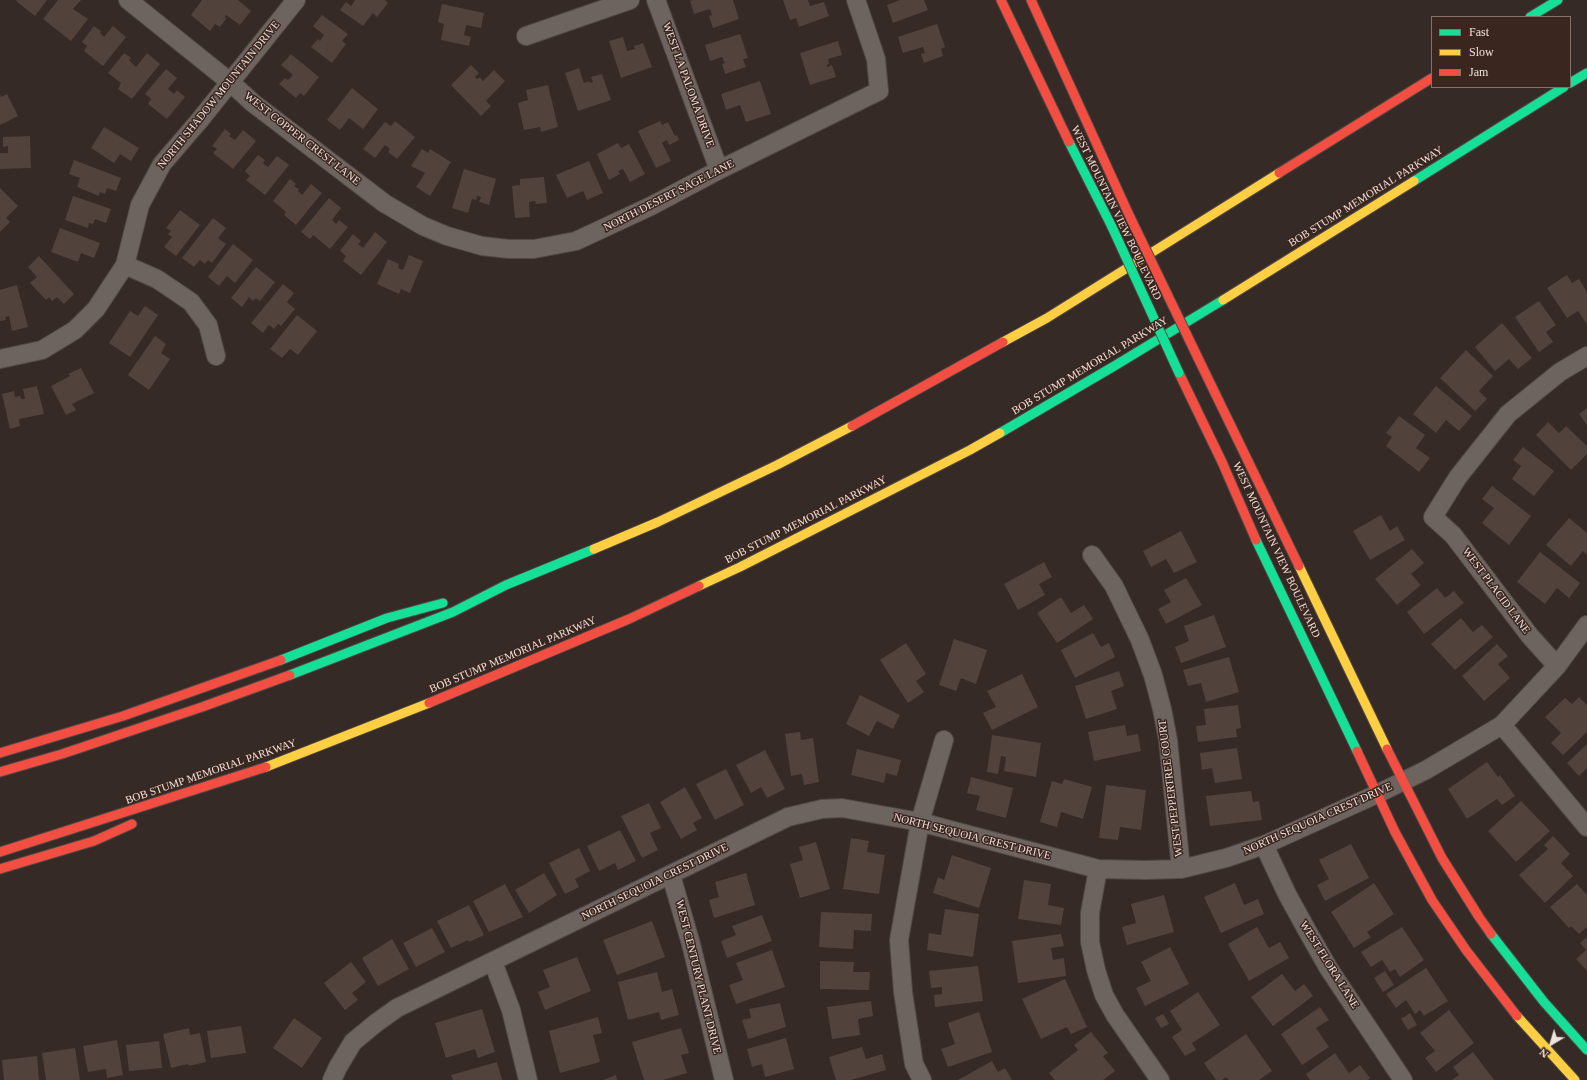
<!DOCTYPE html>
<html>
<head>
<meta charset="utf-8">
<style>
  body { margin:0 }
  #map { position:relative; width:1587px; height:1080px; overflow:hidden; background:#352a25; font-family:Georgia,serif }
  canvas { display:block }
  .legend { position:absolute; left:1431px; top:16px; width:140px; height:72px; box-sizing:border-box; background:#3b261f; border:1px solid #83716b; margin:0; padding:5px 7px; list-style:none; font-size:12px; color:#f0e2dc }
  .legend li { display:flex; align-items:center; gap:8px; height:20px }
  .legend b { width:20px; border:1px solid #83716b }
  .north { position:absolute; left:1531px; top:1024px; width:40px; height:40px; -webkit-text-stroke:3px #3b261f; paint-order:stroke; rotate:218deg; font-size:11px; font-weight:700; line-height:16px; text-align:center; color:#f0e2dc }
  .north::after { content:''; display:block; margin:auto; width:14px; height:18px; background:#f0e2dc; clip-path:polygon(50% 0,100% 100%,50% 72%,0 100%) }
</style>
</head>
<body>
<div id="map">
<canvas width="1587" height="1080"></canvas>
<ul class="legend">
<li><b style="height:5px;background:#16e098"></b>Fast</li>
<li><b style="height:5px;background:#ffcf43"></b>Slow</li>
<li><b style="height:5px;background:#f24e42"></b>Jam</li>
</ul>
<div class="north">N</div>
</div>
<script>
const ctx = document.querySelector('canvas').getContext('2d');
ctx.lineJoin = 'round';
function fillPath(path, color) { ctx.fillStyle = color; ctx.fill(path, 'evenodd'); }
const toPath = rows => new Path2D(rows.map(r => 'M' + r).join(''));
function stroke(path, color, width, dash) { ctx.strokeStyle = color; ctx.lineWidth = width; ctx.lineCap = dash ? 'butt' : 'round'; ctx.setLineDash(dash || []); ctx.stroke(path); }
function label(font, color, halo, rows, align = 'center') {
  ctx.font = font + ' Georgia,serif'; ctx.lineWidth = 3; ctx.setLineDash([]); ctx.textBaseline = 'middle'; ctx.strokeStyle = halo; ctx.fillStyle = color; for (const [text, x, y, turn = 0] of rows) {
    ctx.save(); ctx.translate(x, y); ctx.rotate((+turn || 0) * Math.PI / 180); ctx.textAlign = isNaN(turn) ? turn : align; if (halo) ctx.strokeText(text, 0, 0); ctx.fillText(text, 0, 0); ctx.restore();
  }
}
const building = toPath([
  [17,0,47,0,35,16,16,1],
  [58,0,81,0,73,9,88,19,71,41,43,19],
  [202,0,238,0,251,11,240,25,226,15,225,17,226,19,220,27,215,24,210,31,191,15],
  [355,0,385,0,388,3,377,17,373,13,363,26,340,10,346,2,351,6],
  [693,0,733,0,739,19,713,28,709,16,712,15,710,9,694,14,690,1],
  [783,0,808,0,810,6,824,2,829,16,799,27,796,18,790,20],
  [900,0,924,0,928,10,893,23,887,5],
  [442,4,484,13,481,28,466,25,464,35,471,37,469,46,441,40,444,24,438,22],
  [322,15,348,34,342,41,346,44,332,63,311,47,318,39,320,41,324,35,313,26],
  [937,24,945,47,941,49,943,56,924,63,921,54,925,53,923,47,903,53,898,37],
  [94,26,101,31,100,33,104,37,113,26,126,37,103,66,84,51,87,46,82,42],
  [740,34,748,58,743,59,746,67,725,74,722,64,725,63,722,57,710,61,705,45],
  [623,37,627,51,635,49,634,46,643,43,652,67,621,78,609,41],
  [838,41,842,55,828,59,829,64,827,65,827,67,832,65,836,77,810,85,800,53],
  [124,53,131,58,129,60,136,67,147,53,160,64,132,99,118,89,121,83,108,73],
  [291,54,319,77,304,96,300,93,296,98,279,84,285,78,288,80,293,75,281,65],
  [471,65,479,73,475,77,477,79,480,77,483,81,494,70,505,81,486,101,491,106,481,116,451,85],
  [579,68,584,83,589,81,590,83,593,82,591,77,602,74,611,100,578,111,565,73],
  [166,69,177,78,168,89,174,94,177,90,185,97,167,119,148,104,151,99,145,94],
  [760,81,771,114,746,122,740,105,726,110,721,94],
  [548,85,558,127,541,132,540,127,524,130,518,103,528,100,526,90],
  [352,88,378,109,363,129,349,118,340,130,327,120],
  [0,94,1,97,7,94,18,116,0,125],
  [395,121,415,137,397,159,388,152,390,149,385,145,375,158,363,149,385,122,391,126],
  [660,121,662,125,668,122,675,136,677,135,679,140,669,145,667,140,662,143,671,161,656,168,638,131],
  [104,127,139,148,131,161,120,154,114,163,91,148],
  [225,129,231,134,229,136,235,140,243,130,256,141,233,169,213,153,217,149,212,146],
  [30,136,31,168,0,169,0,153,8,153,8,146,3,147,3,137],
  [618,143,621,148,629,144,645,174,630,182,623,169,618,171,620,174,609,180,597,154],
  [422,149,428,153,430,149,451,162,430,196,416,187,425,173,411,166],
  [258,155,265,160,263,163,268,167,277,156,289,165,265,195,246,180,250,176,245,171],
  [74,160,121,178,116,191,107,188,105,194,100,192,99,196,77,187,80,178,69,174],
  [589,161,603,193,587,200,583,191,567,198,556,175],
  [464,169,496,179,489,205,479,202,481,197,477,196,476,200,472,199,468,213,452,208],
  [544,177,547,203,536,204,535,201,529,202,530,217,515,218,512,186,520,185,520,179],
  [290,179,296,184,294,186,299,189,298,191,302,195,311,184,322,193,296,225,284,215,286,212,273,201],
  [0,188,18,206,6,218,10,222,0,232],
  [73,196,111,209,106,223,95,219,93,224,89,223,88,228,65,220],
  [329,198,341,208,332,220,336,224,339,220,348,227,330,249,313,235,310,239,301,232],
  [180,210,200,225,176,256,164,247,172,237,168,234,171,231,166,228],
  [213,218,226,228,218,238,226,244,212,263,208,260,205,264,200,260,194,267,182,258],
  [60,228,100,243,94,258,81,253,78,262,51,252],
  [375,232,387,242,361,275,343,261,346,256,340,251,353,234,361,241,358,244,363,248],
  [233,244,253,260,235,283,227,276,219,286,208,277],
  [409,255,423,261,410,293,401,289,399,294,377,284,388,259,399,264,398,268,403,270],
  [39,256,74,294,64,304,57,297,52,301,49,297,46,300,30,283,37,277,28,267],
  [256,267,275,282,260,301,256,298,253,301,249,297,242,307,231,298],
  [1567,275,1572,283,1579,279,1587,292,1587,322,1586,323,1578,311,1567,318,1547,288],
  [283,284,294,293,287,302,295,309,281,326,278,324,274,329,269,325,263,333,251,323],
  [17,285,28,327,12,331,9,316,5,317,6,320,0,321,0,290],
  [1539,301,1556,325,1546,332,1553,342,1539,352,1515,317],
  [145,306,158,315,130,357,109,343,130,311,138,316],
  [297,315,317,331,298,355,290,349,282,358,270,349],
  [1502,323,1532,358,1518,369,1509,359,1495,371,1475,347],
  [155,336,166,344,161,353,170,359,149,390,128,375],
  [1466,350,1493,376,1479,391,1487,399,1475,411,1440,378],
  [81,368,94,393,72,404,76,410,66,415,51,386,70,376,68,374],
  [37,386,44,414,19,419,20,426,10,429,2,394,14,391,15,397,20,396,21,399,25,399,23,389],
  [1436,386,1472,416,1459,431,1446,420,1436,433,1413,414],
  [1587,408,1587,425,1579,414],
  [1399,416,1425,435,1416,448,1430,458,1419,472,1386,446,1392,437,1386,433],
  [1548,422,1559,433,1566,426,1587,446,1587,454,1571,470,1536,435],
  [1523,447,1554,471,1534,496,1512,479,1521,466,1513,460],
  [1492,486,1531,516,1509,545,1482,523,1494,508,1482,499],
  [1381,515,1390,531,1397,526,1405,540,1370,560,1353,531],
  [1569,518,1587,533,1587,555,1583,551,1571,566,1546,545],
  [1181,531,1197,562,1174,573,1166,559,1151,567,1143,551],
  [1412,549,1424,563,1411,574,1421,585,1397,605,1375,579],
  [1540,552,1580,583,1569,598,1557,588,1545,604,1517,582],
  [1044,562,1052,577,1039,584,1045,595,1018,610,1004,584],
  [1186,578,1202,605,1166,624,1158,609,1171,602,1164,590],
  [1437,588,1445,598,1454,591,1464,603,1424,634,1407,612],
  [1061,597,1071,613,1084,605,1093,619,1057,643,1037,613],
  [1214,615,1226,647,1181,663,1175,647,1189,641,1184,626],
  [1461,618,1473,632,1482,625,1493,637,1455,670,1431,644],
  [1093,633,1101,647,1109,643,1115,657,1075,678,1061,650],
  [954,639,987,650,976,684,961,678,956,691,939,685],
  [906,643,926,674,916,681,924,692,908,703,880,660],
  [1497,644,1508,656,1498,664,1510,678,1484,701,1462,676],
  [1229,657,1239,692,1206,702,1201,683,1188,686,1183,670],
  [1119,671,1124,686,1111,691,1117,709,1086,719,1075,686],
  [1022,674,1038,707,992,730,983,713,996,707,987,691],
  [860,695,900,715,893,729,877,721,869,736,846,724],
  [1579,697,1587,705,1587,732,1563,755,1551,743,1561,733,1545,717,1565,698,1572,704],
  [1238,705,1241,728,1236,729,1237,737,1198,742,1196,726,1206,725,1204,709],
  [1125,725,1127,736,1138,734,1141,751,1094,761,1088,732],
  [800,732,801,740,813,738,819,782,804,785,802,774,791,776,785,734],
  [992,735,1041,743,1036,777,1004,771,1006,757,1001,756,998,774,987,772],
  [1587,744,1587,768,1579,776,1567,763],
  [1237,748,1242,779,1215,783,1212,768,1202,770,1200,753],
  [857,749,901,760,897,776,886,773,884,783,851,775],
  [765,750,785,789,767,798,761,787,751,793,736,765],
  [1487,762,1498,777,1500,775,1515,796,1502,805,1497,799,1467,819,1448,789],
  [726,769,744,805,715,820,696,784],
  [971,777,1013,788,1006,818,976,810,980,796,967,793],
  [1064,779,1092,787,1083,819,1061,812,1057,827,1040,822,1052,781,1062,784],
  [1106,785,1146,790,1141,830,1120,827,1118,840,1099,838],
  [685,787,702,818,693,823,697,830,681,839,660,802],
  [1251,791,1253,802,1259,801,1262,820,1210,826,1206,796],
  [1521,801,1550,831,1516,862,1488,831],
  [649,803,661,828,650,833,658,850,642,858,621,816],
  [620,830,636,861,618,870,615,863,599,871,587,846],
  [1553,836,1570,854,1561,863,1573,876,1545,903,1519,875,1548,849,1544,845],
  [851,838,869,841,867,852,885,855,879,894,843,889],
  [816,842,830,889,800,898,790,864,803,860,799,847],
  [1351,844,1369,878,1325,901,1317,885,1329,879,1319,860],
  [579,848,590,871,575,879,579,887,565,894,549,863],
  [952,855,991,868,979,908,933,893,938,877,944,880],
  [544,873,557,895,529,913,515,890],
  [746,873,755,905,714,918,709,900,719,897,715,882],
  [1024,880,1051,884,1048,905,1064,908,1061,925,1018,919],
  [1235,883,1244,905,1258,899,1264,914,1221,933,1204,897],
  [1374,883,1394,914,1367,932,1371,937,1354,948,1331,912],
  [505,884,523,917,489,932,473,901],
  [1577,884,1587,895,1587,927,1579,934,1571,926,1569,928,1550,907],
  [1164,895,1174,932,1127,945,1122,927,1136,923,1131,904],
  [469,905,484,935,469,942,468,940,451,948,437,921],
  [945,909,979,914,973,957,927,950,929,933,941,935],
  [821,912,872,914,871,931,854,930,853,949,819,947],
  [762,915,772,941,727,958,721,941,736,935,732,926],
  [652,921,665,957,617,975,603,940],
  [1257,927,1269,948,1280,942,1289,958,1249,981,1228,944],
  [1402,927,1424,960,1400,977,1395,969,1390,972,1382,960,1371,967,1361,952],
  [432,928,445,952,416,967,403,943],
  [1061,934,1064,946,1051,948,1053,960,1064,958,1066,976,1018,983,1012,941],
  [1587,937,1587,971,1576,959,1586,950,1580,943],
  [392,939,409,969,378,986,362,958],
  [1170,947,1189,984,1145,1006,1136,988,1151,981,1141,962],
  [772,950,785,987,736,1004,729,985,743,980,736,963],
  [577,957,591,991,545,1010,538,992,550,987,543,970],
  [820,961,854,962,853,972,870,972,869,990,820,989],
  [351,962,366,982,352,993,358,1000,345,1010,324,983],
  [978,966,983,1001,935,1007,934,995,942,994,942,987,931,988,929,971],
  [1426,968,1448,1001,1424,1016,1420,1010,1415,1014,1406,1000,1396,1008,1386,994],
  [1385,971,1394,985,1383,992,1374,978],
  [657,972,662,992,672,989,679,1015,661,1020,659,1012,628,1020,618,982],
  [1282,974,1295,991,1304,984,1313,996,1273,1026,1251,997],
  [1065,979,1087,1027,1071,1034,1067,1027,1041,1039,1022,999],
  [1198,992,1220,1025,1192,1043,1196,1050,1185,1056,1172,1037,1182,1030,1170,1011],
  [871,1001,873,1016,858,1019,860,1035,832,1039,827,1007],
  [780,1003,786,1027,748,1039,742,1020,751,1018,749,1009],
  [1320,1007,1329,1020,1316,1028,1329,1047,1302,1065,1281,1034],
  [482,1009,495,1052,478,1058,475,1049,446,1058,435,1023],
  [1449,1010,1474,1043,1436,1072,1425,1058,1435,1051,1420,1033],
  [979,1012,992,1052,948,1067,941,1049,955,1044,948,1023],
  [1410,1013,1417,1025,1408,1030,1401,1019],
  [1163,1014,1169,1024,1161,1028,1155,1018],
  [598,1017,602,1033,593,1035,600,1062,560,1073,549,1031],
  [294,1018,322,1038,302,1068,273,1048],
  [241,1026,246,1053,211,1058,207,1031],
  [189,1028,190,1035,200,1033,206,1062,189,1066,188,1064,171,1068,163,1034],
  [681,1028,689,1053,681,1055,687,1073,663,1080,644,1080,632,1042],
  [1091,1032,1108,1053,1103,1056,1115,1071,1103,1080,1055,1080,1049,1073,1078,1050,1074,1045],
  [1246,1034,1272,1071,1259,1080,1229,1080,1226,1077,1222,1080,1216,1080,1204,1063],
  [786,1038,794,1069,765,1077,762,1064,752,1067,747,1049],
  [117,1040,123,1075,107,1078,106,1069,88,1072,83,1046],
  [159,1041,162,1068,129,1071,126,1045],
  [862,1047,866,1059,882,1054,886,1070,851,1080,836,1080,829,1057],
  [75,1048,80,1080,46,1080,42,1053],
  [1473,1052,1494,1080,1452,1080,1459,1075,1453,1067],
  [1335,1053,1349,1073,1360,1065,1370,1078,1368,1080,1310,1080,1306,1074],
  [37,1056,39,1080,4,1080,2,1060],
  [992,1061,998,1072,1005,1068,1012,1080,958,1080],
  [497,1062,502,1080,453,1080,451,1075],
  [616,1075,617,1080,603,1080]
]);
const street = toPath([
  [128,0,230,82,253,103,384,203,423,226,447,236,482,246,509,249,534,249,576,241,651,206,719,170,879,91,876,59,856,0],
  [656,0,719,170],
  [526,36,630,0],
  [125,265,157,279,191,302,208,325,216,356],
  [0,359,42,350,75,330,96,309,125,265,140,205,162,164,199,121,296,0],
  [1092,555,1114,586,1140,640,1153,675,1162,709,1168,740,1181,869],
  [1557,666,1530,636,1453,535,1433,517,1458,477,1508,414,1560,372,1587,356],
  [1502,725,1587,827],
  [1264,845,1287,894,1309,934,1329,969,1403,1080],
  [1098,869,1090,913,1090,942,1096,970,1104,995,1115,1015,1160,1080],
  [671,875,691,944,724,1080],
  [493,962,511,1010,528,1080],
  [332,1080,338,1067,353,1042,376,1023,397,1008,788,817,822,809,842,808,920,822,1098,869,1145,870,1181,869,1226,858,1264,845,1377,794,1426,770,1502,725,1557,666,1587,625],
  [922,1080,914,1064,903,992,899,940,920,822,944,740]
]);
const fast = toPath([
  [1530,17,1558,0],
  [1570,83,1587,73],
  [1069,142,1112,227],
  [1414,181,1564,87],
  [1000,433,1116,365,1223,300],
  [1256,540,1357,751],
  [281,660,387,618,443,603],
  [290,675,453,612,506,585,594,549],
  [1491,934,1544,1002,1587,1050]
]);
const slow = toPath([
  [1223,300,1414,181],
  [1003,342,1047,318,1279,173],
  [594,549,658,522,777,465,852,426],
  [1299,566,1387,749],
  [699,586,740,567,970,450,1000,433],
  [266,767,429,703],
  [1517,1016,1575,1080]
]);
const jam = toPath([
  [1001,0,1069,142],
  [1031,0,1130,217],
  [1279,173,1432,78],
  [1198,358,1299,566],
  [1179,373,1222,462,1256,540],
  [852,426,1003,342],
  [429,703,629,619,699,586],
  [1387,749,1442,858,1479,917,1491,934],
  [1357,751,1395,832,1432,900,1466,950,1517,1016],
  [0,753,123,716,281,660],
  [0,772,62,754,202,707,290,675],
  [0,852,266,767],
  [0,869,94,841,132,824]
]);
const fastBridge = toPath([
  [1112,227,1179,373]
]);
const jamBridge = toPath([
  [1130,217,1198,358]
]);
const streetNames = [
  ["WEST LA PALOMA DRIVE",688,85,70],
  ["NORTH SHADOW MOUNTAIN DRIVE",219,95,-51],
  ["WEST COPPER CREST LANE",302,139,38],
  ["NORTH DESERT SAGE LANE",669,196,-27],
  ["BOB STUMP MEMORIAL PARKWAY",1366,197,-32],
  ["WEST MOUNTAIN VIEW BOULEVARD",1116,213,64],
  ["BOB STUMP MEMORIAL PARKWAY",1090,366,-31],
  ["BOB STUMP MEMORIAL PARKWAY",806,520,-27],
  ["WEST MOUNTAIN VIEW BOULEVARD",1276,550,65],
  ["WEST PLACID LANE",1496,591,53],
  ["BOB STUMP MEMORIAL PARKWAY",513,655,-23],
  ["BOB STUMP MEMORIAL PARKWAY",211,772,-19],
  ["WEST PEPPERTREE COURT",1171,788,-97],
  ["NORTH SEQUOIA CREST DRIVE",1318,819,-24],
  ["NORTH SEQUOIA CREST DRIVE",972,837,14],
  ["NORTH SEQUOIA CREST DRIVE",655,882,-26],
  ["WEST FLORA LANE",1329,965,58],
  ["WEST CENTURY PLANT DRIVE",698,977,76]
];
fillPath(building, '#51423c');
stroke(street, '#524844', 20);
stroke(fast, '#524844', 11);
stroke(slow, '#524844', 11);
stroke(jam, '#524844', 11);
stroke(street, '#6d6460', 18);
stroke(fast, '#16e098', 9);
stroke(slow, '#ffcf43', 9);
stroke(jam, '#f24e42', 9);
stroke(fastBridge, '#524844', 11, []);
stroke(jamBridge, '#524844', 11, []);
stroke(fastBridge, '#16e098', 9);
stroke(jamBridge, '#f24e42', 9);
label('11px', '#f0e2dc', '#3b261f', streetNames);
</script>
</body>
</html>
